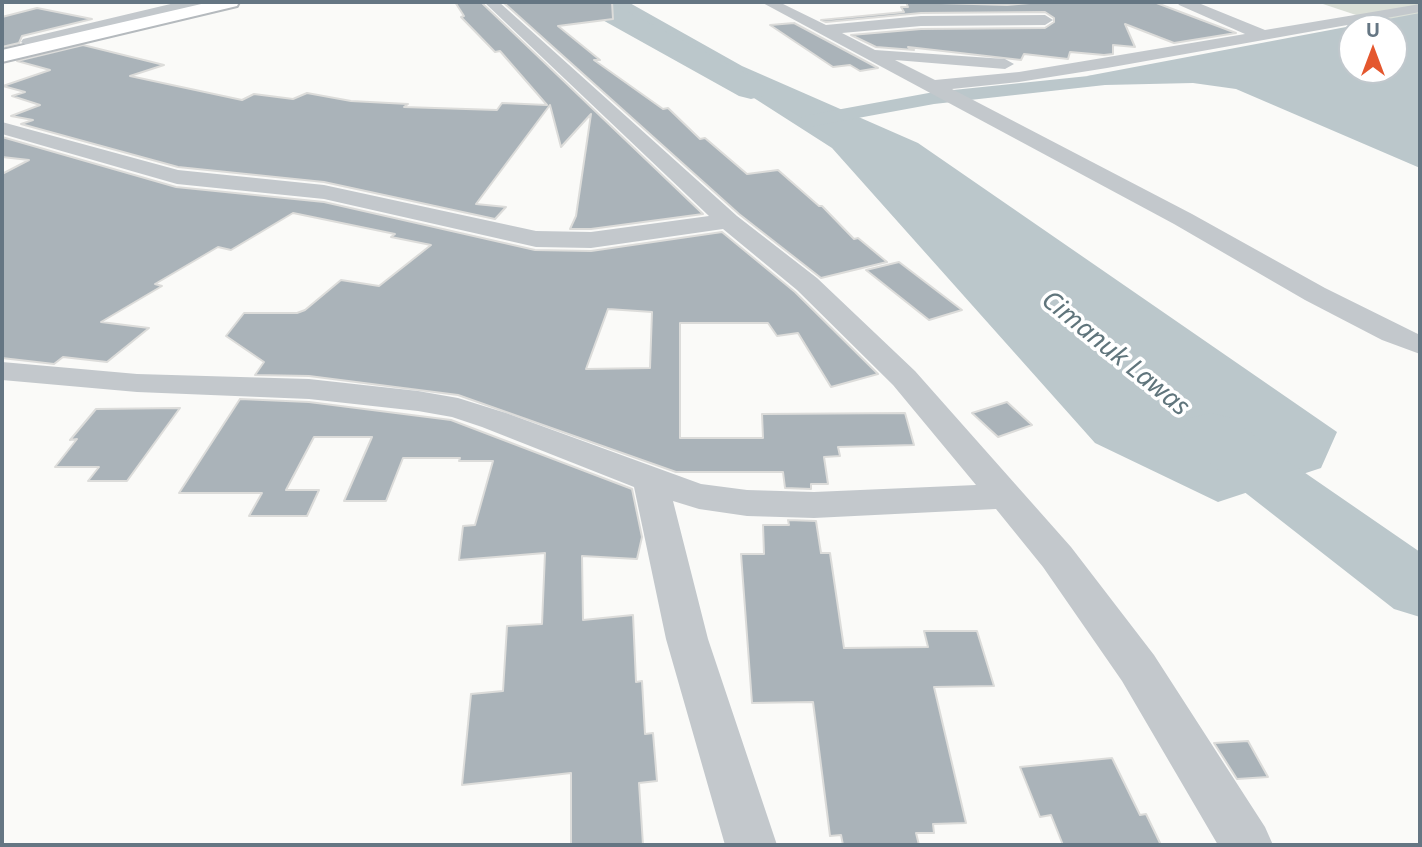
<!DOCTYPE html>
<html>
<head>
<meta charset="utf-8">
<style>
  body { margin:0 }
  #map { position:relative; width:1422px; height:847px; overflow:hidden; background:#fafaf8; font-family:"Noto Sans",sans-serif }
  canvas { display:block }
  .frame { position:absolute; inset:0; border:4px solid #657683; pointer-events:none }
  .north { position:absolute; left:1338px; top:14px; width:70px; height:70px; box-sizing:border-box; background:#fff; border:2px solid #c1c8cd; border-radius:50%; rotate:0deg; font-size:19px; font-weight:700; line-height:28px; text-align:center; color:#657683 }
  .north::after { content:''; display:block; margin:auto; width:24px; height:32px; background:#e4572e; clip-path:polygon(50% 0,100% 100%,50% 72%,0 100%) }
</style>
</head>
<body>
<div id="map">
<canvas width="1422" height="847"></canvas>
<div class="frame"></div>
<div class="north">U</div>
</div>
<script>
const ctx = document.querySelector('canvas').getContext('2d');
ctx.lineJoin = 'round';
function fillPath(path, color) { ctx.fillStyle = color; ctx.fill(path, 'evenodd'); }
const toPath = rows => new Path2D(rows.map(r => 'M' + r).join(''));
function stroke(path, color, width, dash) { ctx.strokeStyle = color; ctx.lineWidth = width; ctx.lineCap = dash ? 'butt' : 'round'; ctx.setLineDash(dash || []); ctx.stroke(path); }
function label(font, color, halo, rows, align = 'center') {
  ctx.font = font + ' "Noto Sans",sans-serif'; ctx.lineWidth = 7; ctx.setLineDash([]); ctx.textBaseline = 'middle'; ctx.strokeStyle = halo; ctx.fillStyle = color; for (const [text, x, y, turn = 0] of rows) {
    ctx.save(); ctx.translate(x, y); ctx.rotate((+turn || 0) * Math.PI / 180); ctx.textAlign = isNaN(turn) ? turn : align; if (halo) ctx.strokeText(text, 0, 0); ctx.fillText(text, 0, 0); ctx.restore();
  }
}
const green = toPath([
  [1317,2,1420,2,1420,14,1377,22]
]);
const water = toPath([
  [604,2,628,2,742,66,918,143,1337,432,1321,468,1218,502,1095,443,832,148],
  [1420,13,1420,168,1236,89,1193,83,1105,85,1087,76],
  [1352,28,1394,28,1394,70,1352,70]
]);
const canal = toPath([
  [1098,75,1108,81,1105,85,934,104,809,127,802,125,799,121,802,117,809,115,934,92,1098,75]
]);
const river = toPath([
  [577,2,609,2,763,82,768,89,763,96,751,99,739,96,581,8,577,2],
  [1211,413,1232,418,1282,457,1420,552,1420,617,1394,609,1238,487,1190,446,1181,432,1190,418,1211,413]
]);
const building = toPath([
  [455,2,481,2,703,214,591,229,570,229,576,216,591,114,561,147,550,105,476,204,506,207,495,219,324,182,178,167,21,124,33,120,11,116,40,105,12,96,25,92,3,86,50,70,17,61,83,45,164,65,130,76,242,100,254,94,293,99,307,93,351,101,408,104,404,107,497,110,502,103,547,105,500,51,495,52,461,17,464,16,455,2],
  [503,2,612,2,613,19,558,26,600,60,594,60,663,109,668,108,700,139,705,138,747,174,778,170,819,206,822,206,854,239,858,238,887,262,821,278,739,214,503,2],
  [906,2,1007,5,1041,2,1154,2,1236,33,1174,43,1125,24,1135,47,1113,45,1113,54,1104,55,1070,52,1068,59,1024,54,1021,60,908,47,914,50,876,47,851,35,921,29,1045,28,1054,22,1054,18,1045,12,921,13,826,22,821,20,904,12,901,7,908,7,906,2],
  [37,8,92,19,22,36,19,43,2,47,2,17,37,8],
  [794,23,878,68,860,71,850,65,833,67,770,25,794,23],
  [2,137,176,187,324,202,535,250,591,251,722,232,795,292,878,374,831,387,798,333,777,336,768,323,680,323,680,438,763,438,762,414,905,413,914,445,838,447,840,456,824,457,828,484,811,484,811,489,785,488,783,472,676,472,458,395,309,376,255,375,264,362,226,336,244,313,297,313,305,310,341,280,379,286,431,245,391,237,395,234,293,213,231,250,218,247,155,284,162,286,101,322,149,328,107,362,63,357,54,364,2,358,2,174,29,160,2,157,2,137],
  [608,309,652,312,650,368,586,369,608,309],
  [899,262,962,310,929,320,866,270,899,262],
  [240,399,309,402,451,420,632,489,642,537,637,559,582,556,583,620,633,615,636,682,642,681,645,734,653,733,657,781,639,783,643,845,571,845,571,773,462,785,471,694,503,691,507,626,542,624,545,553,459,560,463,526,475,525,493,461,459,461,460,458,403,458,386,501,344,501,372,437,314,437,286,490,319,490,307,516,249,516,262,493,179,493,240,399],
  [1007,402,1032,425,998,437,972,413,1007,402],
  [180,408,127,481,88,481,99,467,55,467,77,439,70,440,96,409,180,408],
  [788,520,816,521,821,553,830,553,844,648,928,647,924,631,977,631,994,686,934,687,966,823,933,824,934,833,916,833,919,845,843,845,841,835,830,836,813,702,752,703,741,554,764,554,763,525,789,525,788,520],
  [1248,741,1268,777,1237,779,1214,743,1248,741],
  [1112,758,1140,815,1146,814,1161,845,1063,845,1051,815,1040,817,1020,767,1112,758]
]);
const minor = toPath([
  [179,2,204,2,202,5,29,47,21,42,23,39,179,2],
  [484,2,499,2,737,216,817,278,915,371,1071,547,1154,655,1265,827,1273,845,1218,845,1122,681,1043,567,996,509,814,518,747,516,699,509,673,501,708,639,777,845,725,845,666,639,634,487,482,427,452,417,418,411,309,399,137,392,2,380,2,362,137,374,309,379,418,391,458,398,506,413,701,484,747,490,814,492,976,485,893,385,797,290,723,229,591,248,536,247,324,199,177,184,2,134,2,122,178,170,324,185,536,231,591,232,709,216,484,2],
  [761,2,779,2,826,25,921,16,1045,15,1053,20,1045,25,921,26,842,33,875,50,1005,59,1014,64,1005,69,895,60,935,80,1019,72,1245,34,1179,5,1177,2,1196,2,1265,30,1420,4,1420,12,1107,68,1019,82,952,89,1192,214,1325,288,1420,335,1420,354,1382,340,1305,300,1174,224,761,2]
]);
const primary = toPath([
  [210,2,239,2,237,6,2,62,2,50,210,2]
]);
const waterNames = [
  ["Cimanuk Lawas",1115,354,39]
];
fillPath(green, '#dadfd7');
fillPath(water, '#bbc7cb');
fillPath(canal, '#bbc7cb');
fillPath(river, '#bbc7cb');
fillPath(building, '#aab3b9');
stroke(building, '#dcdcda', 2);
stroke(primary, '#b5babe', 4);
fillPath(minor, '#c3c8cc');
fillPath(primary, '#fff');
label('italic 26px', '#60757c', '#fff', waterNames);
</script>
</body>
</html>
